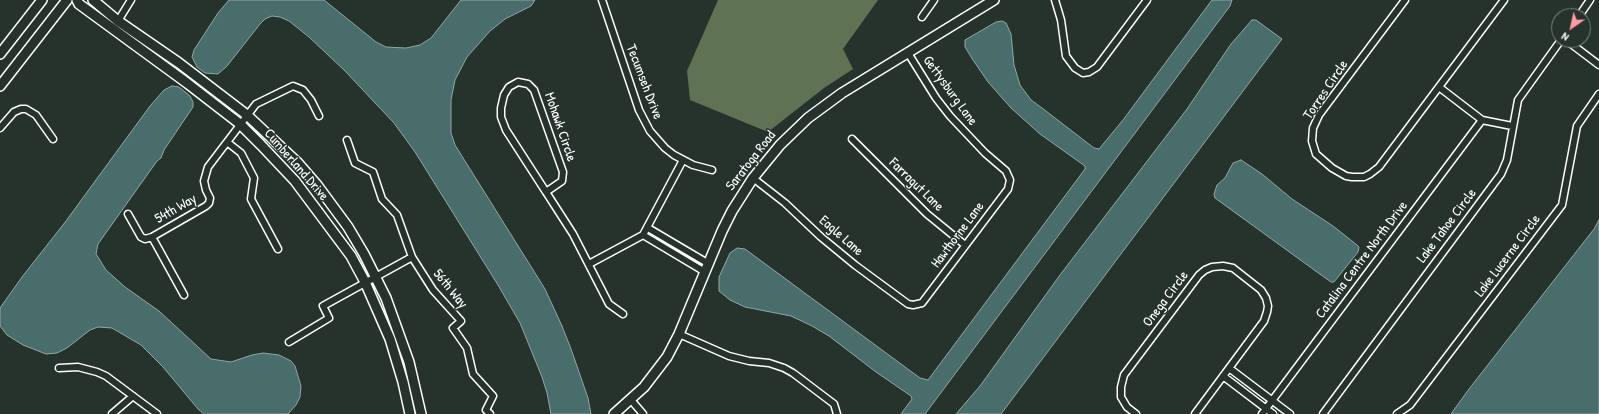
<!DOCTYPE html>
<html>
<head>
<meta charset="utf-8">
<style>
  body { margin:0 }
  #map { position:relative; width:1599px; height:414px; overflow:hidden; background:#26332d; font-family:"Patrick Hand",sans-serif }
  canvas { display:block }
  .north { position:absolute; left:1551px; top:8px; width:40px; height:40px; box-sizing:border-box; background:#26332d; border:1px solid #7d8581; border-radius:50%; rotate:214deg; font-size:11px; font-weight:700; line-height:16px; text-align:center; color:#fff }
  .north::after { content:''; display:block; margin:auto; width:14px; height:18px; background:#ff9aa2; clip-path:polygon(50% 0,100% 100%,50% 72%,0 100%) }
</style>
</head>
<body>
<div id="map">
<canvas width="1599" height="414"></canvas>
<div class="north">N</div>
</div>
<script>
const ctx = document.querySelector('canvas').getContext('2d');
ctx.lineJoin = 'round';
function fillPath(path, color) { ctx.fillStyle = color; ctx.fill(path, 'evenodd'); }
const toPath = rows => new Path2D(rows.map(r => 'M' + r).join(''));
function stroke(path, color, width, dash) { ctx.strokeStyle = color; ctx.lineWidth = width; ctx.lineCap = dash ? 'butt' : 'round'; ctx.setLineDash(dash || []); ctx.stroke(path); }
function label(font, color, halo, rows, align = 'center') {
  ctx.font = font + ' "Patrick Hand",sans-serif'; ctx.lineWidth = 3; ctx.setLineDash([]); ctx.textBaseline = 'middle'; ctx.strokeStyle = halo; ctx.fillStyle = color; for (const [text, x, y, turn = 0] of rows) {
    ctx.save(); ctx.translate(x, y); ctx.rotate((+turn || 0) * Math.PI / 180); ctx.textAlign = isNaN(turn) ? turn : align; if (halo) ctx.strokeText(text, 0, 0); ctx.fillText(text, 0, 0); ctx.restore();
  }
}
const green = toPath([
  [718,0,878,0,843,49,853,69,824,88,768,132,690,100,687,71]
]);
const water = toPath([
  [229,0,324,0,376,42,386,47,406,48,420,45,431,38,461,0,535,0,531,6,505,19,490,31,467,57,455,80,451,100,451,133,455,145,545,289,562,326,571,349,588,398,591,414,551,414,547,393,542,377,520,323,498,285,415,152,394,123,345,71,309,37,289,21,280,17,272,16,265,19,260,24,227,66,218,74,205,73,197,67,192,57,194,50,218,13,229,0],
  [1212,0,1232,0,1230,6,925,414,901,414,912,399,911,396,876,372,829,336,812,326,791,316,745,307,730,300,719,291,719,277,730,253,737,248,745,249,920,378,928,380,1085,169,1085,166,1040,134,1011,108,988,82,973,60,965,47,965,40,996,22,1002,21,1006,23,1011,34,1014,65,1020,85,1031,100,1042,108,1094,148,1099,149,1123,120,1212,0],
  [1252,20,1256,20,1282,39,1001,414,956,414,980,386,1060,275,1187,109,1231,44,1252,20],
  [172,86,179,87,190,96,193,102,193,107,164,150,161,158,157,161,98,244,96,254,106,270,125,287,159,311,211,359,231,362,252,355,263,353,279,355,291,361,295,366,301,386,300,397,296,405,288,414,204,414,198,409,163,367,141,345,112,328,98,327,90,330,67,348,57,353,46,354,23,345,7,335,0,326,0,308,22,277,66,221,150,106,164,90,172,86],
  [1241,160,1262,174,1292,199,1333,226,1357,245,1359,247,1358,252,1334,282,1331,282,1317,272,1215,198,1214,194,1217,185,1225,178,1233,163,1241,160],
  [1599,220,1599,414,1451,414,1469,389,1594,229,1599,220]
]);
const street = toPath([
  [602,0,639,110,650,131,665,148,674,155,693,165,712,170],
  [1055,0,1061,20,1066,56,1075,68,1083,73,1089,72,1097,67,1147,0],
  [1405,0,1319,115,1313,128,1312,141,1316,154,1332,168,1346,176,1352,177,1364,177,1370,174,1379,167,1504,0],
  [1579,16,1590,0],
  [922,17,934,0],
  [118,21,131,0],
  [1566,40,1599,65],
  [518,82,528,84,534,90,563,172,562,181,546,192,506,130,501,117,501,108,504,95,509,87,518,82],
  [1439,87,1482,120,1512,126],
  [0,128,14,112,21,109,26,109,36,115,53,139],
  [852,139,927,214,965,245],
  [347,140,355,163,373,172,382,199,397,215,412,257,433,290,461,321,453,328,467,348,473,374,493,396,486,410,490,414],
  [227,142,241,153,254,178,251,199,278,249],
  [753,178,785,203,821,237,855,265,908,304,913,305,922,303,1008,189,1010,180,1006,171,985,153,950,116,936,98,908,53],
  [546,192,573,234,609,304,623,314],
  [128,214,141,237,145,239,152,237,206,206,209,203,210,198,206,190,204,181,208,167,256,104,293,86,303,90,311,100,319,116],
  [648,228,709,264],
  [643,235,705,272],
  [152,237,184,295],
  [589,264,643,235,683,160],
  [679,334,729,356,749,361,769,363,784,368,793,373,834,404,837,414],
  [289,342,329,318,323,306,412,257],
  [59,368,78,367,97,372,106,376,157,414],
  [1229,368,1290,414],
  [1223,376,1273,414],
  [631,400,643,414],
  [112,414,133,396],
  [1136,414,1127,407,1121,397,1121,387,1124,375,1199,275,1205,270,1212,267,1223,266,1233,268,1261,290,1266,298,1268,306,1267,312,1264,321,1195,414],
  [1262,414,1482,120],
  [1323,414,1501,174,1507,160,1518,100,1561,40],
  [1397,414,1410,405,1562,205,1577,126,1599,94]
]);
const secondary = toPath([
  [77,0,79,4,187,83,240,124,261,145,295,181,351,256,365,282,390,339,403,382,410,414],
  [93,0,118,21,179,63,247,115,297,162,317,185,348,227,364,254,386,298,409,362,421,414],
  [0,54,42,0],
  [0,86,67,0],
  [614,414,644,387,667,357,679,334,722,231,732,211,753,178,780,145,808,118,842,93,994,0]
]);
const streetNames = [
  ["Tecumseh Drive",644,82,69],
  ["Torres Circle",1326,90,-56],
  ["Gettysburg Lane",950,91,54],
  ["Mohawk Circle",560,127,71],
  ["Saratoga Road",751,161,-52],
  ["Cumberland Drive",296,165,49],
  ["Farragut Lane",916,185,44],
  ["54th Way",176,209,-30],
  ["Lake Tahoe Circle",1447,226,-53],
  ["Hawthorne Lane",958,235,-53],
  ["Eagle Lane",841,236,41],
  ["Lake Lucerne Circle",1508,256,-53],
  ["Catalina Centre North Drive",1362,260,-53],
  ["56th Way",450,289,51],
  ["Onega Circle",1166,299,-53]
];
fillPath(green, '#607254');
fillPath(water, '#486d6b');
stroke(water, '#91a7a6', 1);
stroke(street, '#fff', 9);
stroke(secondary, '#fff', 12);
stroke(street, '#26332d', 6);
stroke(secondary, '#26332d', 9);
label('14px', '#fff', '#26332d', streetNames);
</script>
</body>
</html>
